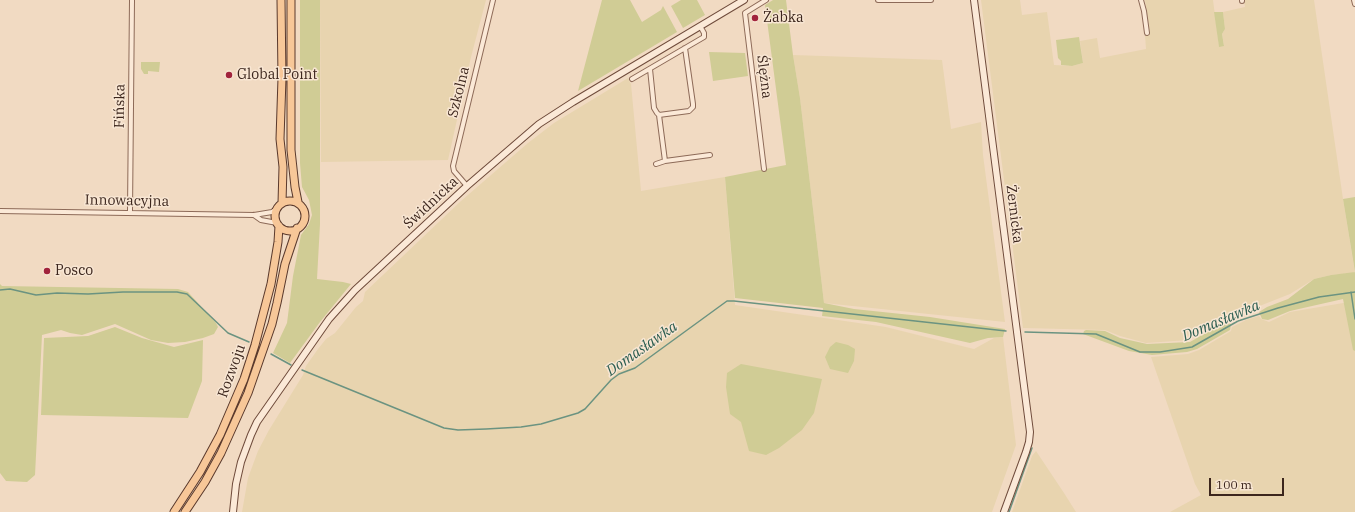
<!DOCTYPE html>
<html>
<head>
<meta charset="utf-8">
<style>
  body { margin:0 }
  #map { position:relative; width:1355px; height:512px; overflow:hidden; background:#f1dac2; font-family:"IBM Plex Serif",serif }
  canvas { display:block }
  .scale { position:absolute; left:1209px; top:478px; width:75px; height:18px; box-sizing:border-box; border:2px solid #3c261d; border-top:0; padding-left:5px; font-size:12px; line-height:14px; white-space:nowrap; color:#3c261d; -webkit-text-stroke:3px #f8e6d3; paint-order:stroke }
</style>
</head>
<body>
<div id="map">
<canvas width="1355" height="512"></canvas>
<div class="scale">100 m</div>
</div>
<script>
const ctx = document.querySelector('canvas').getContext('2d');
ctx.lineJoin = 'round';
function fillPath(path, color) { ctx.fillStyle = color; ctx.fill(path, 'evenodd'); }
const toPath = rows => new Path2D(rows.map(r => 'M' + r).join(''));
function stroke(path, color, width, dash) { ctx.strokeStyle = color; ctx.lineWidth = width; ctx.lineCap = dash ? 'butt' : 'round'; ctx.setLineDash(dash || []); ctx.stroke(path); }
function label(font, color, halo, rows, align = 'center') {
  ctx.font = font + ' "IBM Plex Serif",serif'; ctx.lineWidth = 3; ctx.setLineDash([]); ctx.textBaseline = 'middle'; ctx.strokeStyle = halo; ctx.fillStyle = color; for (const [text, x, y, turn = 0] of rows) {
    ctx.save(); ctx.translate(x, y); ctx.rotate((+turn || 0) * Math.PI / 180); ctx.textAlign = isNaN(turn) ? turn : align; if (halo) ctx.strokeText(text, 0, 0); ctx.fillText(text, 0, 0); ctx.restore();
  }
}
const farmland = toPath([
  [320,0,486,0,471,57,448,160,321,162],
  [981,0,1020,0,1022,15,1047,12,1054,65,1072,66,1083,63,1080,41,1097,38,1100,58,1146,49,1145,35,1150,34,1145,0,1213,0,1219,46,1224,45,1222,34,1225,29,1223,12,1245,7,1244,0,1314,0,1343,199,1355,273,1331,275,1314,279,1290,294,1224,320,1189,340,1146,343,1120,336,1105,330,1023,328],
  [793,55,942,60,951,129,981,122,983,155,1005,322,824,303,800,98],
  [628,78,631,84,641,191,725,177,735,305,886,327,974,349,994,338,1003,337,1016,445,992,512,242,512,248,478,258,451,269,430,303,375,306,366,318,349,326,339,335,333,356,307,363,301,365,292,461,201,528,143,554,123],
  [1355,301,1355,512,1170,512,1201,495,1195,484,1151,357,1188,354,1199,350,1231,331,1232,327,1246,320,1259,316,1261,319,1269,322,1290,312],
  [1036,451,1064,493,1076,512,1012,512,1032,456]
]);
const green = toPath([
  [300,0,320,0,320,224,317,279,343,282,351,284,320,322,290,363,273,353,287,323,293,276,301,235,309,224,312,215,309,200,302,187,300,163],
  [602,0,630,0,642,22,661,10,663,6,677,32,578,91],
  [681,0,697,0,705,15,683,28,671,6],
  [773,0,786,0,793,55,800,98,824,303,854,309,930,317,1005,329,1003,337,988,338,970,343,876,322,822,316,823,308,735,298,725,177,786,165,765,5],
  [1214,12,1223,12,1225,29,1222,34,1224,46,1219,47],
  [1079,37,1083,63,1072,66,1061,65,1061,61,1058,58,1056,40],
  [709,52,745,53,748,76,713,81],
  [141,62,160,62,159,72,148,71,148,74,144,74,141,69],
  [1355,197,1355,351,1353,350,1343,299,1290,311,1268,320,1262,319,1259,312,1267,307,1288,299,1314,279,1331,275,1355,272,1343,199],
  [0,284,2,286,178,289,188,292,216,323,218,327,214,334,203,338,185,342,168,343,151,340,115,324,82,335,70,333,61,330,42,335,35,475,27,482,6,481,0,473],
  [1223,323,1231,324,1230,330,1197,349,1187,352,1152,355,1129,351,1083,334,1084,331,1086,330,1105,331,1120,338,1147,344,1190,342],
  [115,327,142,338,174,347,203,340,202,381,188,418,41,415,44,338,88,336],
  [836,342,848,345,855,349,854,361,848,373,830,369,825,357,830,347],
  [741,364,822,379,814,413,802,430,779,448,766,455,749,451,741,422,730,414,726,387,727,373]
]);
const stream = toPath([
  [0,290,10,289,36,295,57,293,88,294,123,292,177,292,187,294,228,333,249,342],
  [1351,292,1355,319],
  [1025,332,1096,334,1140,352,1160,352,1192,347,1238,321,1278,308,1319,297,1355,292],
  [271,354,291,365],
  [302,370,444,428,458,430,486,429,521,427,541,424,578,413,585,409,611,380,619,374,635,368,727,301,734,301,1006,331],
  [1009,512,1032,448]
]);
const street = toPath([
  [878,0,931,0],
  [1141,0,1144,11,1147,33],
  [1242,0,1242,1],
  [1354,0,1355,4],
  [650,69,654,108,657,113,659,115,689,111,693,107,693,104,685,48],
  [632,79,704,37,704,33,700,26],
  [659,115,665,161],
  [656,164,665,161,710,155],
  [764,169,745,13,766,0],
  [467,186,454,171,453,166,493,0],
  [0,211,254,215,272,212,278,208],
  [130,212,132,0],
  [254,215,261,220,277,223]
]);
const secondary = toPath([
  [974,0,1030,432,1029,442,1026,452,1004,512],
  [233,512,236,484,241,462,251,435,257,422,329,319,355,290,467,186,539,124,573,102,744,0]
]);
const primary = toPath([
  [281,0,282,78,280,139,283,167,282,203],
  [291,0,291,150,295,187,298,202],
  '275 216a15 15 0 1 1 30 0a15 15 0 1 1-30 0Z',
  [174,512,200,472,220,435,244,379,255,345,271,284,278,242,279,226],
  [185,512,205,482,221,453,248,393,272,324,277,303,285,264,297,228]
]);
const markers = [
  [755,18,4,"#a1233c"],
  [229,75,4,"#a1233c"],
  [47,271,4,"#a1233c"]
];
const poiNames = [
  ["Żabka",763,18],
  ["Global Point",237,75],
  ["Posco",55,271]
];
const streetNames = [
  ["Ślężna",764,77,83],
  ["Szkolna",459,92,-76],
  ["Fińska",120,106,-89],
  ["Innowacyjna",127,201,1],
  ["Świdnicka",431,203,-43],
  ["Żernicka",1014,214,83],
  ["Rozwoju",232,371,-70]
];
const waterNames = [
  ["Domasławka",1221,321,-23],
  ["Domasławka",642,349,-35]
];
fillPath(farmland, '#e8d4af');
fillPath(green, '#d0cc95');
stroke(stream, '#6b9381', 1.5);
stroke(street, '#8d6a58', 6);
stroke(secondary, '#6f4b3b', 8);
stroke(primary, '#5a392c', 9);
stroke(street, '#fbe9d7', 4);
stroke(secondary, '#fbe9d7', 6);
stroke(primary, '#f7c798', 7);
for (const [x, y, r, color] of markers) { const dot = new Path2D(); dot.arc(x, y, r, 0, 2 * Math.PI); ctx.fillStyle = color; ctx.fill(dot); stroke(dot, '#f8e6d3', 1.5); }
label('14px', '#3c261d', '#f8e6d3', poiNames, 'left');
label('14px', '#3c261d', '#f8e6d3', streetNames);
label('italic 15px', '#2b5d50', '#f8e6d3', waterNames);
</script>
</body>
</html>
